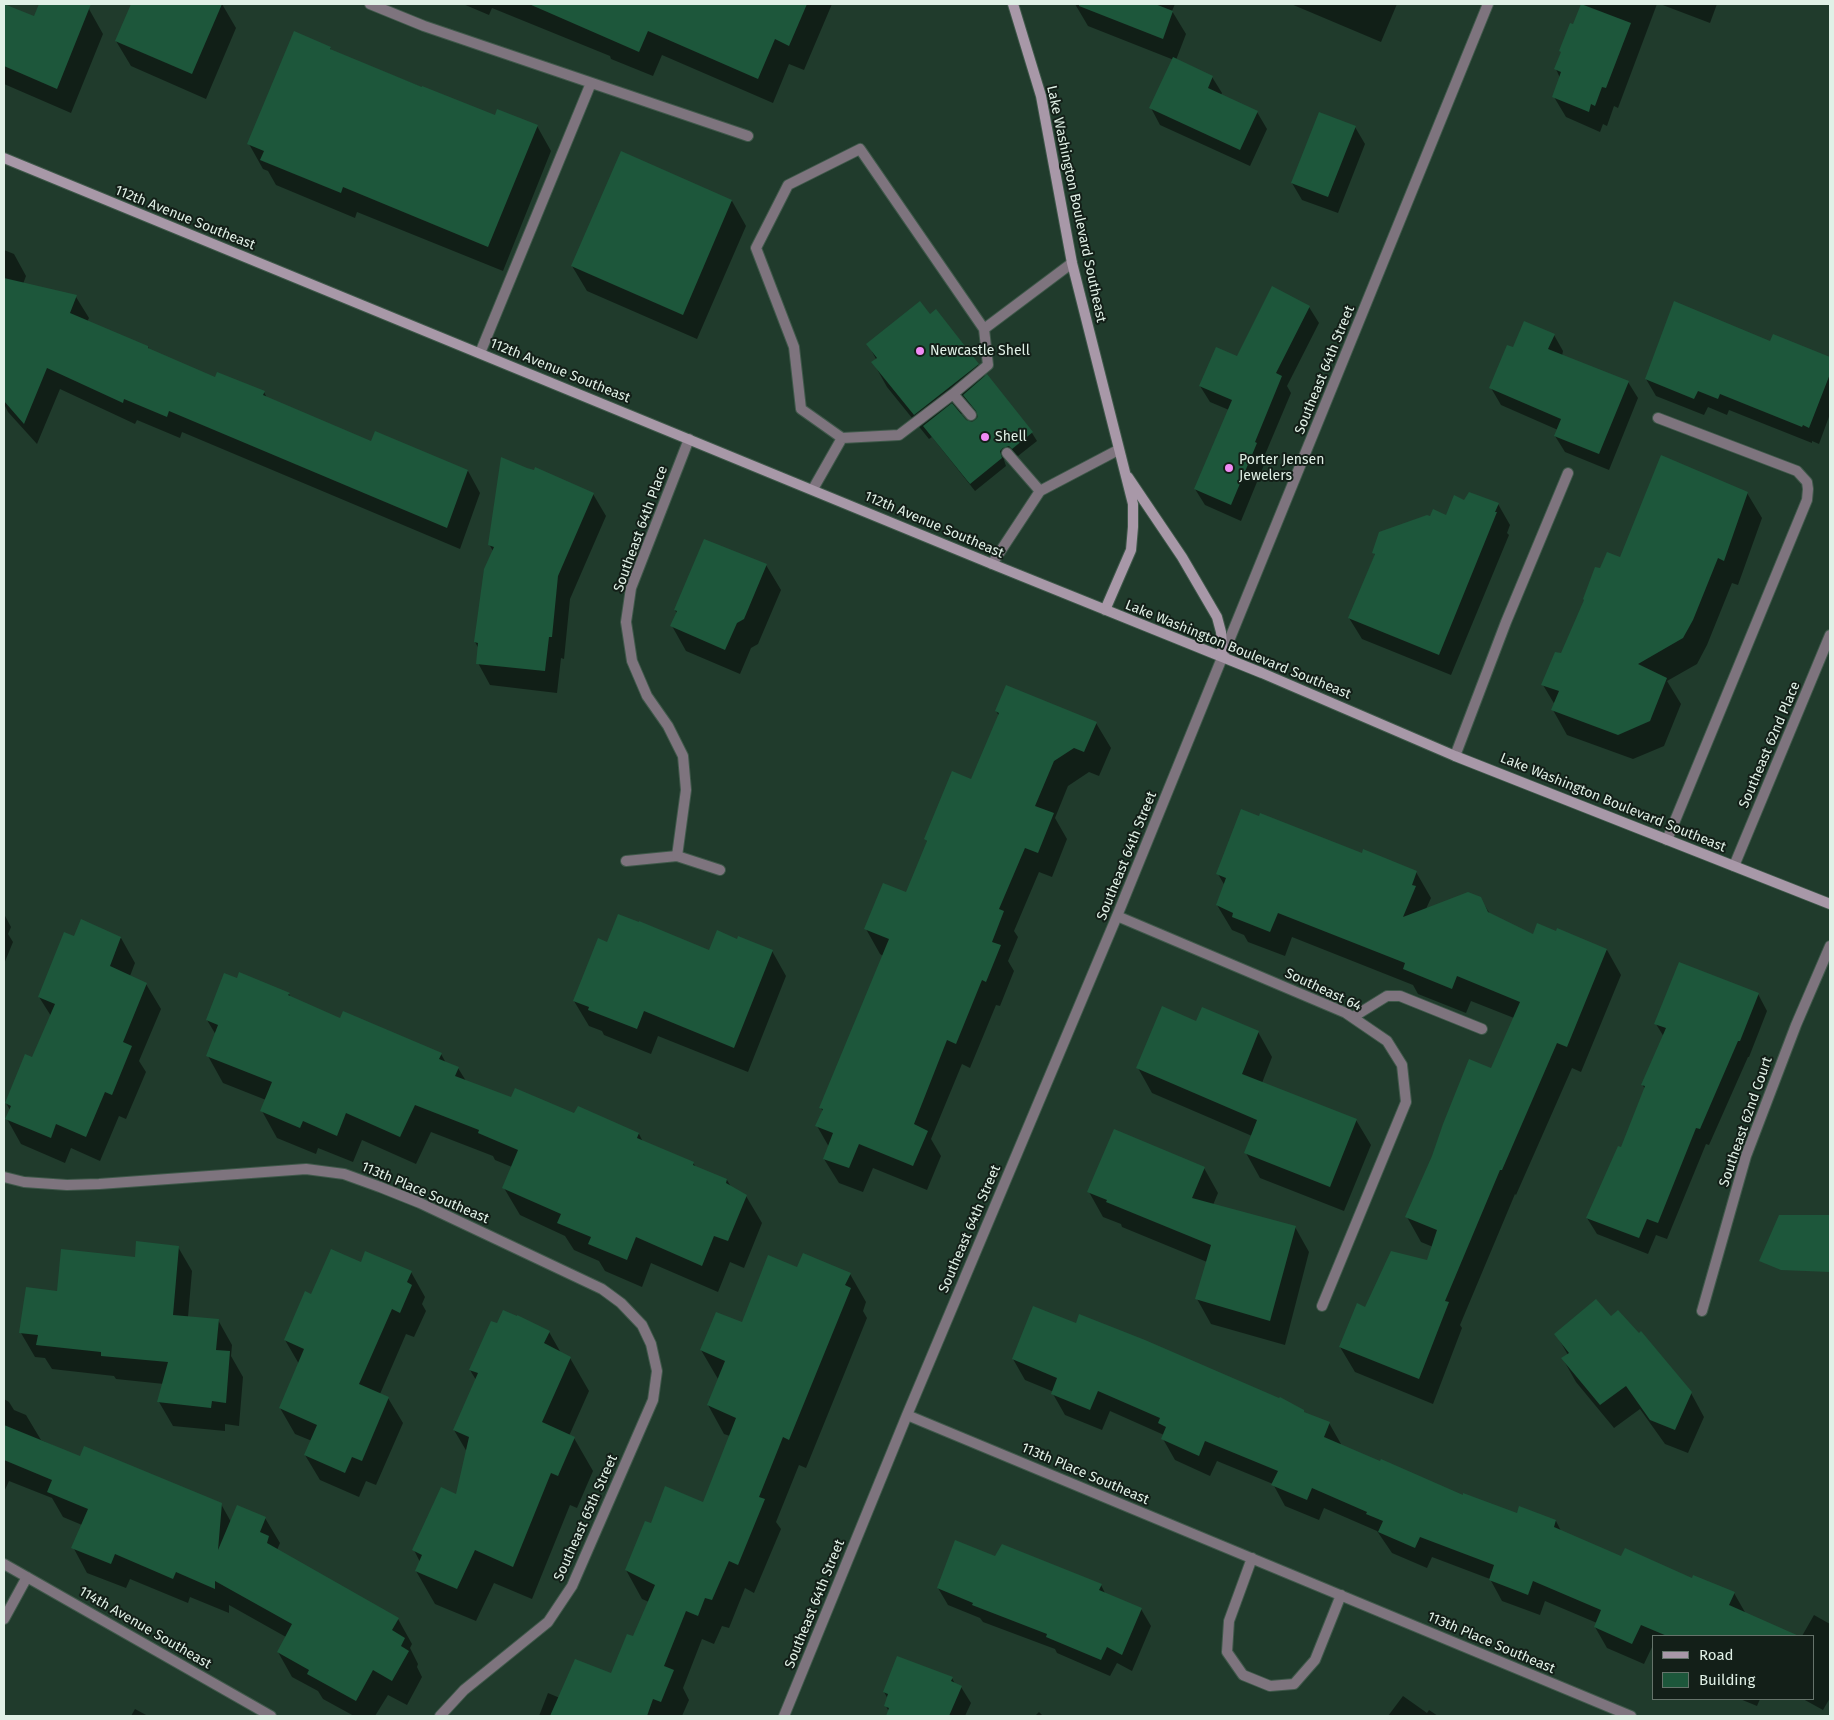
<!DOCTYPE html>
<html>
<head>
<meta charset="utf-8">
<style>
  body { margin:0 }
  #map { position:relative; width:1834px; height:1720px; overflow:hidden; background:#203b2c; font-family:"Fira Sans",sans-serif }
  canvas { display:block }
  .frame { position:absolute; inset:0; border:5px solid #e0f0e6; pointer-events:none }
  .legend { position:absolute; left:1652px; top:1635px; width:162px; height:65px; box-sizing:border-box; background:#131f18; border:1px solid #65736a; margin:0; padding:6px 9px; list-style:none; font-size:15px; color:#e0f0e6 }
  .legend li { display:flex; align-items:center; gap:10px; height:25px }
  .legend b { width:25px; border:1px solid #65736a }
</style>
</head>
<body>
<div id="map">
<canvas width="1834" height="1720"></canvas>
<div class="frame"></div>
<ul class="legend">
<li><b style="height:6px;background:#a898a8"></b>Road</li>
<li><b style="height:14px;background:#1d573b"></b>Building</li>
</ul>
</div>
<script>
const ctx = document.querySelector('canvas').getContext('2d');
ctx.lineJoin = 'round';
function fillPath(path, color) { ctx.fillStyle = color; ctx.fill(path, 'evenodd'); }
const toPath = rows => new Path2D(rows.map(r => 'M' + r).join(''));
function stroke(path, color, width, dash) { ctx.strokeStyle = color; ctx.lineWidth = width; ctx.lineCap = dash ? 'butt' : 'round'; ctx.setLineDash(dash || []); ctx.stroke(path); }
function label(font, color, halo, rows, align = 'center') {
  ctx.font = font + ' "Fira Sans",sans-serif'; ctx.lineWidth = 4; ctx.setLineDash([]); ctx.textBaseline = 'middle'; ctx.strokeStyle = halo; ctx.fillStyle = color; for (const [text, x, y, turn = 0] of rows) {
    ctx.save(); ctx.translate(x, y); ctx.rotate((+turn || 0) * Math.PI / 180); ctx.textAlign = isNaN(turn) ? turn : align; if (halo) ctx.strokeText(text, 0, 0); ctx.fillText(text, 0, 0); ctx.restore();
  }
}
const shadow = toPath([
  [40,4,76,4,89,9,103,34,71,113,4,84,4,5,34,18],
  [132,4,222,4,236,28,206,99,131,66,116,41],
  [463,4,832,4,804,70,789,64,773,103,662,55,653,76,611,59,610,56,492,8,489,15],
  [1075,4,1175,4,1172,11,1186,34,1176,60,1212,77,1222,93,1221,95,1257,112,1267,129,1250,166,1160,125,1151,108,1174,60,1088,26],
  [1291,4,1397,4,1381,42],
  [1583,4,1657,4,1618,108,1614,106,1607,126,1603,124,1600,132,1566,117,1554,97,1560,78,1556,69],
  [1660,4,1717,4,1710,23],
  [330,48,332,51,496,117,537,126,551,151,503,271,357,212,355,218,276,185,268,171,263,169,249,144],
  [1355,127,1365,144,1338,213,1302,200,1292,183],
  [732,201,746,226,697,339,587,291,572,266],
  [4,250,14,254,26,276,23,284,76,297,89,318,87,322,148,347,150,350,216,379,264,392,267,398,372,442,376,433,468,471,480,493,460,549,182,432,180,438,137,420,135,424,60,389,37,444,8,412,4,404],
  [1309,307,1319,323,1287,386,1291,393,1264,457,1266,460,1241,521,1205,505,1195,489,1229,410,1210,402,1200,386],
  [930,316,978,364,986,378,1032,433,1037,441,1018,456,1014,454,1007,455,1004,460,1006,466,975,491,932,437,929,439,887,387,873,362,876,359,868,344],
  [971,406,979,417,972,423,965,421,960,415],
  [1554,335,1563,351,1562,356,1628,382,1638,398,1609,470,1565,452,1555,436,1558,430,1501,405,1491,388,1514,349],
  [1774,336,1830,358,1830,414,1819,444,1812,441,1812,443,1729,410,1727,415,1708,407,1704,415,1656,396,1646,379,1771,343],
  [1747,493,1762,518,1738,585,1732,583,1707,645,1697,664,1667,681,1681,704,1664,746,1633,759,1567,735,1553,710,1555,705,1543,685,1562,655,1600,570],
  [593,494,606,516,570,599,564,659,561,658,557,693,490,685,478,663,479,649,475,642,493,551,489,544],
  [1464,501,1498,504,1510,525,1507,533,1509,535,1451,675,1362,639,1349,618,1375,555,1374,553,1446,516],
  [766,565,781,590,758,644,751,648,740,674,686,651,672,626,677,614,675,610],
  [996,711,1096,723,1111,748,1099,776,1089,772,1068,786,1055,818,1067,839,1052,877,1039,872,1014,931,1018,937,1008,961,1014,971,1000,1006,996,1005,970,1068,962,1064,931,1139,941,1156,927,1190,873,1168,863,1192,839,1183,824,1159,829,1147,817,1126,823,1112,821,1108,883,956,880,954,866,929,907,894,928,843,925,839,972,781,999,716],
  [1362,855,1416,872,1431,898,1426,909,1480,898,1490,914,1534,935,1607,950,1621,975,1581,1072,1572,1068,1516,1195,1515,1194,1460,1325,1462,1328,1433,1404,1355,1372,1340,1347,1366,1309,1428,1262,1433,1247,1421,1242,1407,1217,1433,1156,1492,1070,1514,1018,1471,1001,1466,1013,1418,994,1413,985,1292,937,1285,956,1248,942,1244,935,1232,930,1217,905,1225,886,1218,874],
  [4,914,11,927,8,934,13,942,4,964],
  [75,937,121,938,135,963,130,976,146,984,161,1009,139,1061,146,1072,126,1119,119,1116,100,1161,71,1148,65,1163,21,1144,7,1119,10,1110,6,1103,33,1059,51,1016,39,997],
  [738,940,772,951,786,976,748,1072,658,1036,651,1054,604,1035,602,1031,589,1026,574,1001,608,943,710,951],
  [289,994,291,998,341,1020,441,1054,446,1063,458,1068,466,1081,512,1099,575,1114,639,1134,643,1142,693,1163,696,1167,727,1180,731,1187,746,1196,762,1223,744,1268,730,1262,718,1292,651,1263,642,1287,605,1271,599,1261,574,1250,565,1236,520,1215,504,1188,512,1167,495,1160,493,1156,431,1132,416,1164,362,1140,353,1162,318,1148,316,1154,277,1138,262,1111,266,1100,223,1083,208,1056,216,1035,207,1020],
  [1758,994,1767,1011,1749,1057,1748,1057,1709,1145,1706,1144,1667,1239,1656,1235,1648,1254,1597,1234,1587,1218,1621,1149,1645,1089,1642,1084,1664,1037,1656,1024],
  [1197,1022,1258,1032,1272,1057,1262,1083,1356,1120,1371,1145,1344,1211,1260,1178,1246,1153,1252,1136,1152,1093,1138,1068],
  [1204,1168,1218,1193,1213,1205,1295,1227,1309,1252,1285,1345,1211,1324,1197,1299,1207,1262,1122,1227,1121,1224,1103,1217,1089,1192],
  [178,1247,192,1271,188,1317,218,1320,232,1345,231,1356,243,1377,239,1426,225,1424,225,1431,173,1426,159,1402,164,1384,116,1379,114,1376,52,1369,45,1358,35,1357,21,1333,58,1292,136,1258],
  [361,1263,411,1272,425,1297,422,1304,426,1311,414,1337,406,1334,380,1394,388,1398,403,1423,376,1485,366,1481,359,1497,320,1480,305,1455,312,1441,295,1434,280,1408,299,1364,285,1340,312,1295],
  [798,1269,850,1274,866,1302,863,1311,867,1318,806,1468,799,1465,776,1522,781,1529,754,1593,745,1588,729,1628,722,1626,714,1644,702,1639,683,1688,689,1700,682,1716,539,1716,548,1693,560,1698,612,1675,633,1638,649,1602,642,1599,626,1570,652,1525,704,1504,730,1436,724,1434,708,1405,718,1379,701,1350,742,1324],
  [1611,1317,1691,1393,1704,1417,1688,1453,1665,1444,1640,1409,1614,1428,1576,1382,1563,1359,1568,1355,1556,1334],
  [549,1332,561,1353,570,1358,589,1391,569,1436,574,1438,593,1471,577,1508,570,1505,532,1599,494,1583,476,1621,435,1604,416,1571,420,1562,414,1550,457,1496,467,1452,454,1430,476,1380,470,1370],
  [1013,1359,1305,1413,1329,1423,1341,1444,1340,1445,1463,1497,1518,1514,1556,1521,1562,1533,1622,1558,1734,1593,1746,1614,1781,1629,1790,1636,1653,1636,1653,1645,1644,1664,1607,1648,1595,1627,1597,1623,1545,1601,1540,1615,1502,1601,1490,1579,1432,1557,1427,1568,1392,1553,1377,1531,1324,1508,1319,1520,1285,1506,1273,1484,1217,1461,1210,1476,1175,1460,1163,1439,1164,1435,1110,1411,1102,1430,1065,1415,1053,1394,1054,1392,1025,1380],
  [4,1399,9,1402,14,1410,26,1415,41,1440,81,1458,221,1504,231,1522,265,1518,280,1543,277,1550,398,1619,412,1644,410,1648,418,1664,417,1667,422,1677,407,1705,388,1695,375,1716,354,1716,323,1699,318,1691,292,1677,278,1652,286,1637,229,1605,229,1613,190,1597,188,1603,130,1579,126,1588,87,1573,73,1547,82,1525,63,1517,52,1498,9,1481,4,1492],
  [1101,1585,1106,1595,1141,1609,1151,1626,1132,1671,1117,1663,1110,1676,1057,1653,1055,1649,983,1622,980,1618,948,1605,938,1588],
  [1814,1615,1830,1624,1830,1698,1823,1710,1803,1699,1813,1699,1813,1636,1802,1636],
  [952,1678,955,1684,961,1687,971,1703,965,1716,888,1716,889,1712,886,1706,888,1699,884,1692],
  [1403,1696,1427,1713,1429,1710,1438,1716,1388,1716],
  [1740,1699,1760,1699,1757,1706],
  [135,1709,148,1716,131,1716],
  [1039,1712,1043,1716,1035,1716]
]);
const building = toPath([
  [4,4,34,16,39,4,91,4,57,89,4,66],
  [131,4,222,4,192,74,115,41],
  [529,4,807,4,789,46,775,39,758,79,648,31,639,52],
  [1079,4,1155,4,1173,11,1163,39,1079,6],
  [1581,4,1631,23,1606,88,1602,87,1595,106,1591,104,1589,112,1552,97,1561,72,1554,69,1561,52,1559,51,1570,23,1573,24],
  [294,31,331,47,330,49,422,87,422,86,495,115,497,109,538,125,488,247,343,187,341,193,260,160,264,151,247,144],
  [1173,57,1213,76,1208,88,1258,111,1240,150,1149,108],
  [1319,112,1356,126,1328,197,1291,183],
  [621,151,732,200,683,315,571,266],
  [4,278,77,295,70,313,148,346,148,348,215,377,217,372,265,391,263,395,371,441,375,431,468,470,447,528,169,411,167,417,124,399,123,403,47,368,24,424,4,401],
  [1272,286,1310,306,1276,373,1282,376,1255,442,1257,443,1231,505,1194,489,1232,400,1199,386,1216,347,1237,356],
  [920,301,930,314,936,309,979,364,914,415,871,362,877,358,866,344],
  [1674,301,1770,341,1773,334,1830,357,1830,374,1809,428,1803,425,1802,427,1720,394,1718,399,1698,391,1694,399,1645,379],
  [1524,321,1555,334,1548,349,1629,381,1599,454,1554,436,1561,419,1489,388,1507,345,1513,347],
  [987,374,1033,432,1012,449,1009,446,1003,448,1000,451,1002,458,970,484,923,426,952,403,966,420,972,422,975,420,978,417,976,411,963,395],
  [1661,455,1748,492,1724,561,1718,558,1693,620,1683,638,1638,664,1667,678,1650,721,1618,735,1551,710,1559,691,1541,685,1555,652,1561,653,1584,600,1583,599,1595,567,1600,568,1607,552,1620,557],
  [501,457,527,468,534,470,535,467,594,493,558,576,552,637,549,637,545,671,476,664,478,643,474,642,484,569,494,547,488,545],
  [1469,492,1499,503,1495,512,1497,512,1439,655,1348,618,1375,554,1372,553,1379,532,1427,515,1430,516,1433,509,1446,515,1454,495,1464,500],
  [704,539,767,564,744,619,737,623,725,650,670,626,677,611,674,610],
  [1006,685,1097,722,1084,752,1074,748,1054,761,1035,806,1054,813,1038,853,1025,848,999,909,1004,911,992,942,1001,945,986,982,982,980,956,1044,947,1040,914,1124,928,1131,913,1166,859,1144,849,1168,823,1159,833,1133,815,1126,823,1109,819,1108,889,939,864,929,883,883,906,892,927,841,924,839,952,771,971,779,999,713,995,711],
  [1241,809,1259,816,1260,813,1362,853,1363,849,1417,871,1412,885,1416,886,1403,917,1468,892,1481,897,1488,912,1533,934,1537,923,1556,931,1557,928,1607,949,1567,1047,1557,1043,1502,1170,1500,1170,1445,1301,1449,1302,1419,1379,1339,1347,1357,1303,1365,1307,1391,1251,1427,1260,1437,1230,1405,1217,1432,1156,1443,1124,1469,1059,1491,1068,1520,1002,1457,976,1452,989,1403,969,1405,963,1278,913,1270,932,1232,917,1233,913,1216,905,1226,878,1216,874],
  [618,914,639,922,639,921,709,950,717,930,737,939,738,936,773,950,734,1048,644,1011,637,1029,588,1010,589,1007,573,1001,598,938,607,942],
  [81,919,121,937,110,966,147,983,123,1042,132,1046,112,1095,105,1092,86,1137,56,1124,51,1138,5,1119,11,1106,5,1103,25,1054,32,1057,55,1004,38,997,64,932,74,936],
  [1679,962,1759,993,1740,1041,1738,1041,1700,1129,1696,1128,1658,1223,1647,1219,1639,1238,1586,1218,1618,1146,1621,1147,1645,1086,1641,1085,1666,1028,1654,1024],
  [239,972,290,993,288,995,340,1018,343,1011,442,1053,439,1059,459,1067,455,1076,511,1097,515,1088,574,1113,578,1106,639,1133,637,1138,694,1162,693,1165,727,1179,726,1183,747,1195,728,1241,714,1236,702,1266,636,1237,627,1260,588,1244,591,1237,557,1223,561,1214,502,1188,518,1150,478,1133,479,1130,415,1105,400,1137,346,1113,337,1136,303,1121,300,1128,260,1111,272,1082,206,1056,218,1025,206,1020,224,973,237,978],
  [1162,1006,1196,1021,1202,1007,1259,1031,1242,1074,1357,1119,1330,1187,1244,1153,1257,1120,1136,1068],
  [1114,1129,1205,1167,1192,1198,1296,1226,1270,1321,1195,1299,1211,1245,1106,1202,1107,1200,1087,1192],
  [1779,1215,1830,1215,1830,1272,1781,1270,1759,1261],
  [136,1241,179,1246,173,1315,219,1319,216,1350,230,1351,226,1403,212,1401,211,1408,157,1402,168,1362,101,1356,101,1352,36,1345,38,1335,19,1333,26,1287,57,1291,61,1249,135,1257],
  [331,1249,361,1262,365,1251,412,1271,407,1282,412,1285,400,1313,392,1309,359,1384,389,1397,362,1461,352,1457,345,1473,304,1455,317,1425,279,1408,304,1349,284,1340,305,1291,311,1294],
  [803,1253,851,1273,845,1285,851,1288,789,1440,783,1437,759,1497,765,1499,738,1565,729,1561,712,1600,705,1598,698,1616,686,1611,664,1666,674,1670,661,1702,653,1699,647,1716,550,1716,575,1659,611,1673,627,1634,633,1636,655,1585,625,1570,645,1521,651,1523,665,1486,703,1502,736,1418,707,1405,725,1361,700,1350,716,1312,742,1322,768,1255,797,1267],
  [1596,1299,1611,1316,1618,1310,1639,1333,1641,1331,1692,1392,1675,1430,1650,1420,1626,1386,1600,1405,1561,1358,1569,1353,1554,1334],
  [1033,1306,1076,1323,1079,1314,1145,1340,1279,1398,1280,1397,1304,1410,1304,1412,1330,1422,1324,1437,1380,1461,1381,1459,1463,1495,1463,1493,1517,1513,1519,1506,1556,1520,1554,1527,1621,1556,1625,1548,1692,1578,1693,1575,1735,1592,1729,1605,1799,1636,1667,1636,1641,1625,1632,1644,1594,1627,1601,1610,1533,1581,1528,1595,1489,1580,1494,1565,1420,1537,1415,1548,1378,1532,1383,1521,1366,1514,1367,1512,1312,1488,1307,1500,1271,1485,1278,1471,1205,1441,1199,1456,1161,1439,1166,1427,1158,1423,1160,1418,1098,1391,1090,1410,1051,1394,1057,1378,1012,1359],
  [503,1310,517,1316,517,1315,550,1331,544,1343,571,1357,542,1422,575,1437,558,1476,551,1473,513,1567,475,1550,457,1589,415,1571,422,1555,412,1550,441,1487,456,1494,469,1437,453,1430,478,1373,469,1370,491,1321,497,1323],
  [4,1425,80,1456,84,1446,222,1503,218,1550,237,1505,266,1517,260,1532,269,1536,267,1543,399,1618,392,1630,405,1638,401,1646,409,1651,392,1681,373,1670,356,1701,307,1674,309,1670,277,1652,292,1624,215,1581,215,1589,176,1572,173,1579,115,1554,111,1564,71,1548,88,1509,47,1492,52,1480,4,1460],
  [955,1540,995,1556,1002,1544,1102,1584,1099,1590,1142,1608,1122,1655,1107,1647,1101,1660,1046,1637,1047,1634,972,1605,973,1603,937,1588],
  [897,1656,953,1677,951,1681,962,1686,949,1716,886,1716,889,1708,884,1706,888,1694,883,1692]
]);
const service = toPath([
  [370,4,424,26,748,136],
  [984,329,1072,263],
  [480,353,591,83],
  [842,438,899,435,953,394],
  [1007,453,1040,491],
  [813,489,842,438,801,409,794,347,756,248,788,185,860,149,984,329,988,365,953,394,971,415],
  [992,564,1040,491,1118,450],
  [1455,756,1506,622,1568,473],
  [626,861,677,856,720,870],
  [1353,1017,1387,996,1400,996,1482,1029]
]);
const minor = toPath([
  [1658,418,1797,471,1807,482,1808,489,1807,500,1667,840],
  [677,856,686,790,683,756,668,726,647,696,632,661,626,622,631,588,689,439],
  [1734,866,1830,635],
  [1117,916,1346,1013,1387,1041,1402,1065,1406,1102,1322,1306],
  [4,1177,24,1182,67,1185,99,1184,306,1169,344,1174,380,1187,420,1203,602,1289,621,1303,642,1325,651,1344,657,1371,653,1400,572,1586,548,1622,464,1690,440,1716],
  [1702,1311,1746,1156,1796,1025,1830,946],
  [907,1415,1631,1716],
  [1252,1558,1229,1621,1227,1652,1243,1675,1270,1686,1294,1684,1315,1660,1341,1595],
  [4,1564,271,1716],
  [4,1619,27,1577],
  [784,1716,907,1415,1117,916,1488,4]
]);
const secondary = toPath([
  [1013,4,1041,96,1072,263,1133,504,1133,527,1131,550,1105,610],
  [4,158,992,564,1262,673,1455,756,1830,904],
  [1128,477,1182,557,1217,617,1221,632,1223,657]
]);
const markers = [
  [920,351,5,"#f18bf5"],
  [985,437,5,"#f18bf5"],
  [1229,468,5,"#f18bf5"]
];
const streetNames = [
  ["Lake Washington Boulevard Southeast",1076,204,78],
  ["112th Avenue Southeast",185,218,22],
  ["Southeast 64th Street",1325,370,-68],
  ["112th Avenue Southeast",560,371,22],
  ["112th Avenue Southeast",934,525,23],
  ["Southeast 64th Place",641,529,-70],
  ["Lake Washington Boulevard Southeast",1238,650,22],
  ["Southeast 62nd Place",1770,745,-67],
  ["Lake Washington Boulevard Southeast",1613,803,22],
  ["Southeast 64th Street",1127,856,-68],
  ["Southeast 64",1323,990,25],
  ["Southeast 62nd Court",1746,1122,-71],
  ["113th Place Southeast",425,1193,23],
  ["Southeast 64th Street",970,1229,-67],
  ["113th Place Southeast",1085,1474,23],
  ["Southeast 65th Street",586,1518,-66],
  ["Southeast 64th Street",815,1604,-68],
  ["114th Avenue Southeast",145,1628,30],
  ["113th Place Southeast",1491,1643,23]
];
const poiNames = [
  ["Newcastle Shell",930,351],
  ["Shell",995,437],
  ["Porter Jensen",1239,460],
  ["Jewelers",1239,476]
];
fillPath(shadow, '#0007');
fillPath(building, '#1d573b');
stroke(service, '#3f584a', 12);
stroke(minor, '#3f584a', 12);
stroke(secondary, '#3f584a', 12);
stroke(service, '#7e747e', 10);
stroke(minor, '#7e747e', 10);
stroke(secondary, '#a898a8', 10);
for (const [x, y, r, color] of markers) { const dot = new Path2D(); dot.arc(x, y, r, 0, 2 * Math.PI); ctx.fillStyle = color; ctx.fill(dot); stroke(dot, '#131f18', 2); }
label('14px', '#e0f0e6', '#131f18', streetNames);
label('14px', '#e0f0e6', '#131f18', poiNames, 'left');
</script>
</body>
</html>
